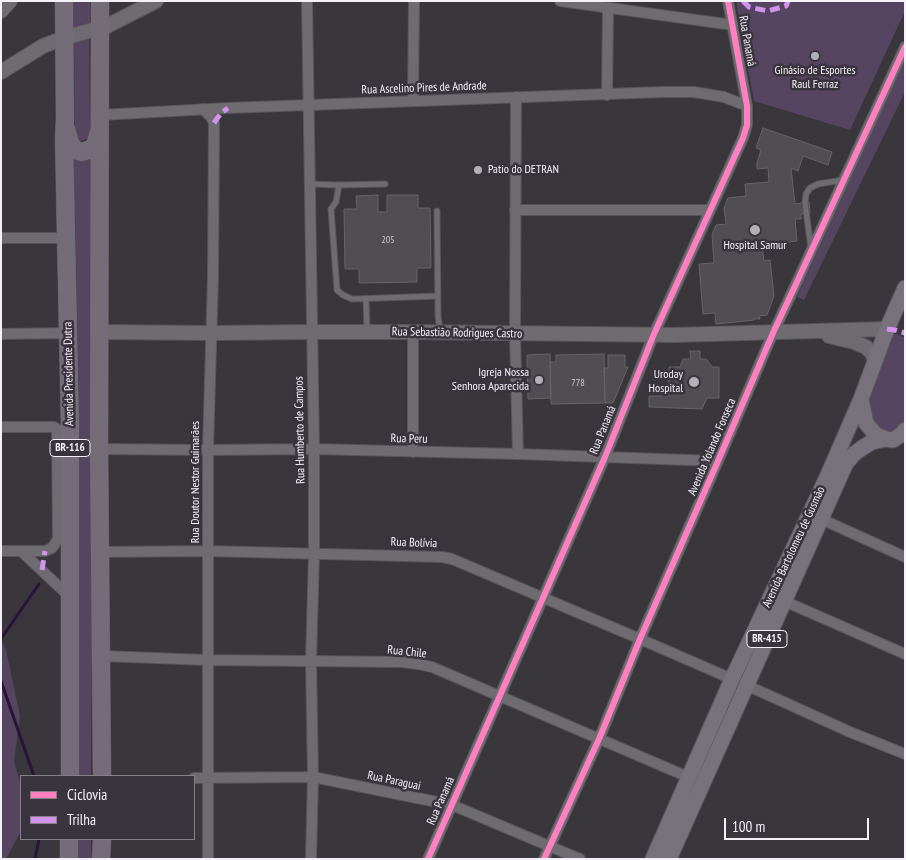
<!DOCTYPE html>
<html>
<head>
<meta charset="utf-8">
<style>
  body { margin:0 }
  #map { position:relative; width:906px; height:860px; overflow:hidden; background:#39363c; font-family:"PT Sans Narrow",sans-serif }
  canvas { display:block }
  .frame { position:absolute; inset:0; border:2px solid #f5f1f8; pointer-events:none }
  .legend { position:absolute; left:20px; top:775px; width:175px; height:65px; box-sizing:border-box; background:#3a343e; border:1px solid #858088; margin:0; padding:6px 9px; list-style:none; font-size:15px; color:#f5f1f8 }
  .legend li { display:flex; align-items:center; gap:10px; height:25px }
  .legend b { width:25px; border:1px solid #858088 }
  .scale { position:absolute; left:724px; top:818px; width:145px; height:22px; box-sizing:border-box; border:2px solid #f5f1f8; border-top:0; padding-left:6px; font-size:15px; line-height:18px; white-space:nowrap; color:#f5f1f8; -webkit-text-stroke:4px #3a343e; paint-order:stroke }
</style>
</head>
<body>
<div id="map">
<canvas width="906" height="860"></canvas>
<div class="frame"></div>
<ul class="legend">
<li><b style="height:6px;background:#ff80c0"></b>Ciclovia</li>
<li><b style="height:6px;background:#d193ec"></b>Trilha</li>
</ul>
<div class="scale">100 m</div>
</div>
<script>
const ctx = document.querySelector('canvas').getContext('2d');
ctx.lineJoin = 'round';
function fillPath(path, color) { ctx.fillStyle = color; ctx.fill(path, 'evenodd'); }
const toPath = rows => new Path2D(rows.map(r => 'M' + r).join(''));
function stroke(path, color, width, dash) { ctx.strokeStyle = color; ctx.lineWidth = width; ctx.lineCap = dash ? 'butt' : 'round'; ctx.setLineDash(dash || []); ctx.stroke(path); }
function label(font, color, halo, rows, align = 'center') {
  ctx.font = font + ' "PT Sans Narrow",sans-serif'; ctx.lineWidth = 5; ctx.setLineDash([]); ctx.textBaseline = 'middle'; ctx.strokeStyle = halo; ctx.fillStyle = color; for (const [text, x, y, turn = 0] of rows) {
    ctx.save(); ctx.translate(x, y); ctx.rotate((+turn || 0) * Math.PI / 180); ctx.textAlign = isNaN(turn) ? turn : align; if (halo) ctx.strokeText(text, 0, 0); ctx.fillText(text, 0, 0); ctx.restore();
  }
}
const green = toPath([
  [73,1,90,1,90,25,74,29],
  [736,1,905,1,905,11,850,130,754,101],
  [89,36,90,129,89,137,87,139,81,141,77,140,75,135,74,40],
  [905,60,905,92,804,300,797,297],
  [68,151,96,153,94,214,91,776,77,776,79,399,75,215],
  [897,334,905,338,905,421,900,431,885,433,873,423,869,410,871,391,892,335],
  [1,640,6,650,20,716,14,761,20,782,21,791,21,831,6,859,1,859],
  [78,839,91,839,91,859,78,859]
]);
const stream = toPath([
  [1,639,39,584],
  [1,681,34,776],
  [35,859,39,839]
]);
const building = toPath([
  [763,128,832,152,828,165,803,156,798,171,791,168,795,204,809,202,810,213,801,214,801,219,795,219,797,241,762,245,764,261,770,260,774,296,767,315,759,316,760,319,754,319,754,320,716,324,715,313,703,314,699,264,714,263,712,235,716,225,726,224,724,208,728,198,746,196,745,184,769,182,768,168,757,169,757,163,761,150,756,148,763,128],
  [378,195,378,212,387,212,387,195,418,195,418,208,430,208,431,268,417,268,417,282,359,283,359,269,345,269,344,209,357,209,356,196,378,195],
  [690,351,700,351,700,359,706,359,712,367,719,367,719,398,707,398,702,409,649,407,649,396,668,396,669,367,680,367,683,359,691,359,690,351],
  [550,354,551,398,528,399,527,355,550,354],
  [604,354,605,403,551,404,550,362,556,362,556,355,604,354],
  [608,355,625,355,625,367,628,367,613,403,605,403,604,368,608,368,608,355]
]);
const lane = toPath([
  [310,184,339,185,385,184],
  [339,185,336,202,331,209,337,290,343,295,352,299,438,296],
  [437,211,438,315,440,332],
  [811,248,805,203,806,194,810,188,818,184,843,180],
  [366,299,367,331]
]);
const street = toPath([
  [307,1,314,449,314,553,311,661,313,777,311,859],
  [560,1,733,25],
  [607,95,608,8],
  [516,97,515,334,518,454],
  [413,100,414,1],
  [203,109,211,117,214,123,213,276,208,450,208,859],
  [101,115,228,108,662,92,694,92,724,97,747,106],
  [515,210,710,210],
  [1,238,66,238],
  [1,334,68,333],
  [1,427,54,427,57,429,58,539,52,548,45,551,1,551],
  [99,449,208,450,314,449,518,454,718,461],
  [413,452,413,332],
  [821,519,905,557],
  [21,551,70,597],
  [100,552,208,551,442,557,452,559,640,639,732,679],
  [784,601,905,654],
  [101,656,208,660,402,662,418,664,432,667,688,777],
  [746,685,850,732,905,754],
  [194,778,313,777,452,805,580,859],
  [428,859,605,457,654,334,743,138,747,125,747,106,728,1],
  [544,859,599,739,640,639,718,461,773,333,796,284,905,47]
]);
const secondary = toPath([
  [1,11,10,1],
  [1,72,43,46,64,38,107,26,156,1],
  [99,332,212,333,312,332,413,332,674,335,887,329],
  [829,336,854,342,866,347,872,353,875,361]
]);
const primary = toPath([
  [861,399,866,423,876,435,886,439,893,440,902,434,905,430],
  [653,859,732,679,828,475,861,399,887,329,905,288],
  [669,859,846,463,854,454,862,448,872,442,886,439]
]);
const highway = toPath([
  [64,1,65,119,64,138,70,427,70,776],
  [100,1,99,449,102,776],
  [66,129,70,143,75,150,82,152,91,149,95,145,99,132],
  [69,859,69,839],
  [101,859,102,839]
]);
const quiet = toPath([
  [743,1,749,7,768,11,786,6,788,1],
  [214,123,221,113,228,108],
  [887,329,895,330,905,333],
  [42,570,45,551]
]);
const cycleway = toPath([
  [428,859,605,457,654,334,743,138,747,125,747,106,728,1],
  [544,859,599,739,640,639,718,461,773,333,796,284,905,47]
]);
const markers = [
  [815,56,5,"#b3b0b6"],
  [478,170,5,"#b3b0b6"],
  [755,230,6,"#b3b0b6"],
  [539,380,5,"#b3b0b6"],
  [694,382,6,"#b3b0b6"]
];
const numberNames = [
  ["205",388,240],
  ["778",578,383]
];
const shields = [
  [70,448,40],
  [767,639,40]
];
const shieldNames = [
  ["BR-116",70,448],
  ["BR-415",767,639]
];
const streetNames = [
  ["Rua Panamá",747,41,80],
  ["Rua Ascelino Pires de Andrade",424,88,-2],
  ["Rua Sebastião Rodrigues Castro",457,333,1],
  ["Avenida Presidente Dutra",69,374,-91],
  ["Rua Humberto de Campos",300,430,-91],
  ["Rua Panamá",603,430,-68],
  ["Rua Peru",409,439,1],
  ["Avenida Yolando Fonseca",712,447,-67],
  ["Rua Doutor Nestor Guimarães",196,482,-90],
  ["Rua Bolívia",414,543,2],
  ["Avenida Bartolomeu de Gusmão",794,547,-65],
  ["Rua Chile",407,652,6],
  ["Rua Paraguai",394,781,12],
  ["Rua Panamá",441,801,-66]
];
const poiNames = [
  ["Ginásio de Esportes",815,71],
  ["Raul Ferraz",815,85],
  ["Patio do DETRAN",488,170,"left"],
  ["Hospital Samur",755,246],
  ["Igreja Nossa",529,373,"right"],
  ["Senhora Aparecida",529,387,"right"],
  ["Uroday",683,375,"right"],
  ["Hospital",683,389,"right"]
];
fillPath(green, '#564561');
stroke(stream, '#2a1339', 3);
fillPath(building, '#504e52');
stroke(building, '#666469', 1);
stroke(lane, '#58555a', 7);
stroke(street, '#58555a', 12);
stroke(secondary, '#58555a', 16);
stroke(primary, '#58555a', 17);
stroke(highway, '#58555a', 19);
stroke(lane, '#6f6c71', 5);
stroke(street, '#6f6c71', 10);
stroke(secondary, '#6f6c71', 14);
stroke(primary, '#78727d', 15);
stroke(highway, '#746c79', 18);
stroke(quiet, '#d193ec', 5, [10, 5]);
stroke(cycleway, '#ff80c0', 6);
for (const [x, y, r, color] of markers) { const dot = new Path2D(); dot.arc(x, y, r, 0, 2 * Math.PI); ctx.fillStyle = color; ctx.fill(dot); stroke(dot, '#3a343e', 2); }
label('10px', '#ccc8ce', null, numberNames);
for (const [x, y, w] of shields) { const box = new Path2D(); box.roundRect(x - w / 2, y - 8.5, w, 17, 4); ctx.fillStyle = '#3a343e'; ctx.fill(box); stroke(box, '#f5f1f8', 1); }
label('bold 11px', '#f5f1f8', null, shieldNames);
label('12px', '#f5f1f8', '#3a343e', streetNames);
label('12px', '#f5f1f8', '#3a343e', poiNames);
</script>
</body>
</html>
